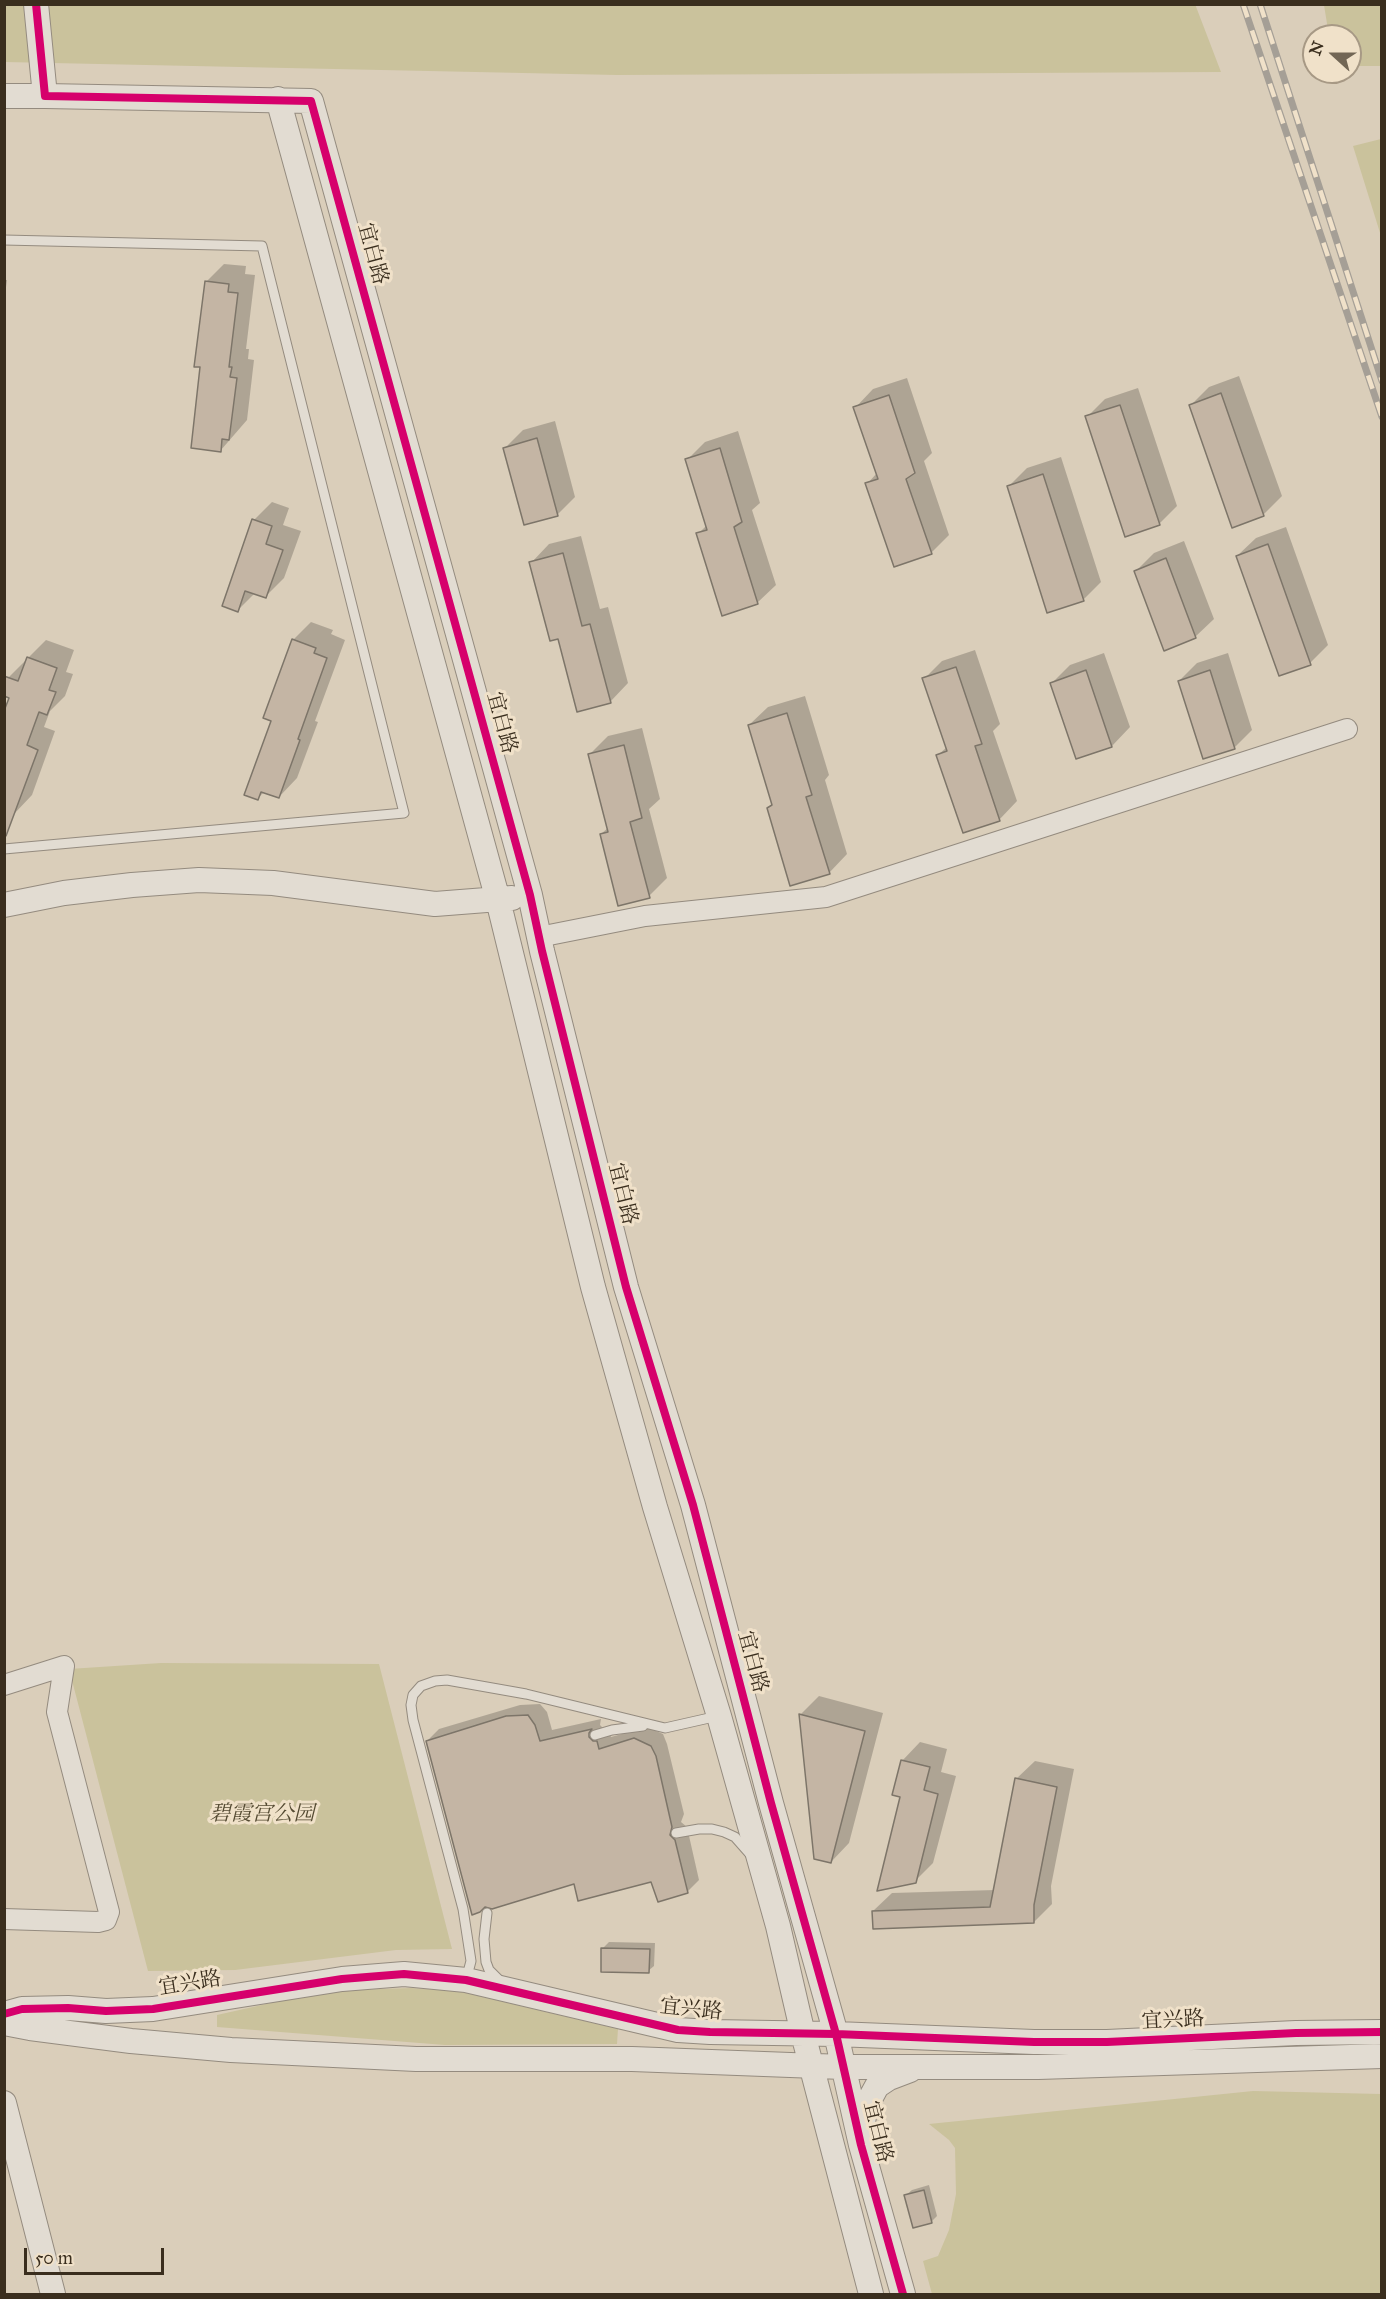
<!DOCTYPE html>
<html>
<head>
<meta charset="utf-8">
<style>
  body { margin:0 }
  #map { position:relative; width:1386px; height:2299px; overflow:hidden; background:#daceba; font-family:"IM FELL Great Primer",serif }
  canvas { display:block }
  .frame { position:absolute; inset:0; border:6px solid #3a2e1e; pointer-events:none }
  .north { position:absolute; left:1302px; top:24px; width:60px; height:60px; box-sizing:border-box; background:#f0e1c9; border:2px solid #a79985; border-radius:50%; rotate:291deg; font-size:16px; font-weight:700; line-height:24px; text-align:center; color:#3a2e1e }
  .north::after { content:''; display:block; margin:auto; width:21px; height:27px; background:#726655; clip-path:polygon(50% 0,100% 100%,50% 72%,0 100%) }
  .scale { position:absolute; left:24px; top:2248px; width:140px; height:27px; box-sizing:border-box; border:3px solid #3a2e1e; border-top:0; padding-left:8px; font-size:18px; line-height:21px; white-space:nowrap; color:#3a2e1e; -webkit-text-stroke:4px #f0e1c9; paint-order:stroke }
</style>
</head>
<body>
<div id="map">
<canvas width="1386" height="2299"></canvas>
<div class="frame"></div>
<div class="north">N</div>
<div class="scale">50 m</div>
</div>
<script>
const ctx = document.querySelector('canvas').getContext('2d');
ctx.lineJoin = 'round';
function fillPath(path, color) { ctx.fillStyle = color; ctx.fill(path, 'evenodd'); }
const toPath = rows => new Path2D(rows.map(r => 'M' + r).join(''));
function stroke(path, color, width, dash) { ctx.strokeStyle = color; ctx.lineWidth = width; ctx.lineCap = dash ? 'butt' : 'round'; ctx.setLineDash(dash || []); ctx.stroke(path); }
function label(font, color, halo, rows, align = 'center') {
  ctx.font = font + ' "IM FELL Great Primer","Noto Serif SC",serif'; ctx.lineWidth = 6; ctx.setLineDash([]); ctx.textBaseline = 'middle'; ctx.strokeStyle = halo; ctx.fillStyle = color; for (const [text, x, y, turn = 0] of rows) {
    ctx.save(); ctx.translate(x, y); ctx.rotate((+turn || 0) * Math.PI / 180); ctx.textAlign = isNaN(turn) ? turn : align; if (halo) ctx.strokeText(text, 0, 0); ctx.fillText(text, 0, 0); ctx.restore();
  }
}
const green = toPath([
  [5,4,1195,4,1221,72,617,75,5,62],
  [1324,5,1381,5,1381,66,1350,66,1350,36,1329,36],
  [1381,139,1382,139,1381,236,1353,146],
  [161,1663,379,1664,452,1949,396,1950,235,1970,148,1971,69,1669],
  [411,1988,458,1991,618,2029,617,2044,445,2045,217,2027,217,2015,302,1996,349,1990],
  [1253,2091,1381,2094,1381,2294,932,2294,923,2261,938,2256,949,2230,956,2194,955,2148,949,2140,929,2124]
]);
const shadow = toPath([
  [224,264,246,266,245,274,255,275,246,349,249,349,248,359,254,360,247,420,221,450,202,366,206,282],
  [4,280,7,280,4,302],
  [1239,376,1282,496,1263,515,1190,406,1209,387],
  [907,378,932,453,924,461,949,535,931,553,867,484,877,473,855,408,873,389],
  [1138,388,1177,506,1159,524,1087,417,1105,399],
  [555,421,575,497,557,515,505,448,523,430],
  [738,431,760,503,752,510,776,585,757,603,698,534,707,525,687,460,705,442],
  [1061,457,1101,582,1083,600,1009,486,1027,468],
  [272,502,289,508,283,525,301,531,284,578,266,596,255,593,238,610,254,520],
  [1286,527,1328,645,1310,663,1237,556,1256,538],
  [581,536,600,609,608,607,628,683,610,702,559,638,531,563,549,544],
  [1184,541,1214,619,1195,637,1136,571,1154,553],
  [311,622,333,630,331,634,345,640,315,721,318,722,297,778,279,797,265,791,258,798,273,720,293,640],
  [46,640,74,650,66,672,73,674,65,696,50,711,44,727,55,731,32,795,14,814,11,697,8,678],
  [975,650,1000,724,993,731,1017,801,999,820,938,755,947,747,924,679,942,661],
  [1104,653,1130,727,1112,746,1077,757,1052,683,1070,665],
  [1228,653,1252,730,1234,748,1179,681,1197,663],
  [805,696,829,775,825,780,847,854,829,873,768,809,773,803,749,725,768,707],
  [642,728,660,799,649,809,667,878,649,896,601,834,609,827,590,754,608,736],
  [819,1696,883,1713,849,1843,831,1862,815,1858,801,1714],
  [540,1704,547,1712,552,1730,601,1719,600,1725,605,1730,609,1730,611,1737,647,1727,663,1734,667,1744,684,1814,681,1822,687,1827,699,1880,687,1892,652,1880,575,1882,427,1741,439,1729,520,1705],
  [920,1742,947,1749,941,1772,956,1776,933,1863,915,1881,902,1796,902,1761],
  [1035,1761,1074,1769,1051,1886,1052,1904,1034,1922,873,1911,892,1893,995,1890,1016,1779],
  [609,1942,655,1943,654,1966,648,1971,603,1948],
  [929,2185,937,2216,931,2222,906,2195,912,2190]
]);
const building = toPath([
  [205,281,229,284,228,292,238,293,229,367,232,367,230,377,237,378,229,440,222,439,221,452,191,448,200,367,194,367,205,281],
  [1221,393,1264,516,1232,528,1189,405,1221,393],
  [889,395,915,473,906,479,932,554,894,567,865,483,878,479,853,407,889,395],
  [1120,405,1160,525,1125,537,1085,416,1120,405],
  [537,438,558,516,524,525,503,448,537,438],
  [720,448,742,522,734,527,758,604,722,616,696,533,707,530,685,459,720,448],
  [1043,474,1084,601,1047,613,1007,486,1043,474],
  [252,519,272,526,266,544,283,550,266,598,245,591,238,612,222,606,252,519],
  [1268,544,1311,665,1279,676,1236,556,1268,544],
  [563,553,582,626,590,624,611,703,577,712,558,639,550,641,529,562,563,553],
  [1166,558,1196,638,1164,651,1134,571,1166,558],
  [292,639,316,648,314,653,327,658,298,739,300,740,279,798,261,792,258,800,244,795,271,721,263,718,292,639],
  [27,657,57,668,49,690,56,692,47,715,39,712,27,745,38,750,6,836,4,836,4,711,9,698,4,696,4,676,18,681,27,657],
  [956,667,982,744,975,746,1000,821,963,833,936,755,947,751,922,678,956,667],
  [1086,670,1112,747,1076,759,1050,683,1086,670],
  [1210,670,1235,749,1203,759,1178,681,1210,670],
  [787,713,812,795,806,797,830,874,790,886,767,808,772,805,748,725,787,713],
  [624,745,642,818,630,822,650,898,618,906,600,834,608,832,588,754,624,745],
  [799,1714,865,1731,831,1863,814,1859,799,1714],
  [528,1715,535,1725,540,1741,592,1729,589,1733,589,1737,593,1741,597,1741,599,1749,634,1738,651,1746,656,1756,672,1827,670,1835,675,1840,688,1893,658,1902,651,1882,578,1901,574,1884,492,1909,485,1907,480,1912,472,1915,426,1741,506,1716,528,1715],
  [901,1760,930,1767,924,1790,938,1794,916,1883,877,1891,900,1797,892,1795,901,1760],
  [1015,1778,1057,1787,1034,1905,1034,1923,873,1929,872,1911,990,1907,1015,1778],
  [601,1948,650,1949,649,1973,601,1972,601,1948],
  [924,2190,932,2223,913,2228,904,2195,924,2190]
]);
const service = toPath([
  [4,240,262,246,404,813,4,849],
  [595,1735,612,1730,643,1726],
  [676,1833,699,1829,712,1829,724,1832,735,1837,750,1854],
  [487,1913,484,1939,486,1962,489,1970,501,1982],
  [466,1980,471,1961,463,1909,413,1720,411,1705,413,1695,421,1686,435,1681,447,1680,526,1694,665,1728,718,1716]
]);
const minor = toPath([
  [539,937,645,916,826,897,1347,729],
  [4,1685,64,1666,57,1712,109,1912,106,1920,98,1922,4,1919]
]);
const tertiary = toPath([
  [36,4,45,96,311,101,530,895,542,951,626,1287,693,1505,771,1803,836,2034,861,2145,903,2294],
  [4,96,45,96],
  [278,99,498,900,593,1287,655,1507,719,1716,778,1926,803,2034,871,2294],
  [4,905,64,893,132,885,199,880,273,883,435,904,512,898],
  [4,2014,22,2009,68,2008,106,2011,153,2009,342,1979,404,1974,466,1980,678,2030,710,2032,836,2034,1034,2042,1107,2042,1296,2033,1382,2032],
  [4,2023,30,2028,131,2041,231,2050,416,2059,632,2059,843,2067,1038,2067,1382,2056],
  [4,2103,53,2294],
  [862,2131,865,2108,877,2086,889,2078,910,2070]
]);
const rail = toPath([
  [1243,4,1382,417],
  [1260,4,1382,381]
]);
const cycleway = toPath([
  [36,4,45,96,311,101,530,895,542,951,626,1287,693,1505,771,1803,836,2034,861,2145,903,2294],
  [4,2014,22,2009,68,2008,106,2011,153,2009,342,1979,404,1974,466,1980,678,2030,710,2032,836,2034,1034,2042,1107,2042,1296,2033,1382,2032]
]);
const streetNames = [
  ["宜白路",372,254,75],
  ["宜白路",501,723,75],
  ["宜白路",622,1194,76],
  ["宜白路",752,1662,75],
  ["宜兴路",190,1984,-9],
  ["宜兴路",691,2010,6],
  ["宜兴路",1173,2021,-3],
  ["宜白路",877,2132,76]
];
const parkNames = [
  ["碧霞宫公园",262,1815]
];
fillPath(green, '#cac29c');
fillPath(shadow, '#0003');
fillPath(building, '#c4b5a4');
stroke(building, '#7d7569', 1.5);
stroke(service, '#948b7f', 11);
stroke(minor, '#948b7f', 22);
stroke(tertiary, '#948b7f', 26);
stroke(service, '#e2dcd2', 9);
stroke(minor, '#e2dcd2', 20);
stroke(tertiary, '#e2dcd2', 24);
stroke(rail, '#a59f96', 7);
stroke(rail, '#f0e1c9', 4.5, [14]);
stroke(cycleway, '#d6006c', 8);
label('21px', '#3a2e1e', '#f0e1c9', streetNames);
label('italic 21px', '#544a32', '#f0e1c9', parkNames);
</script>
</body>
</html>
